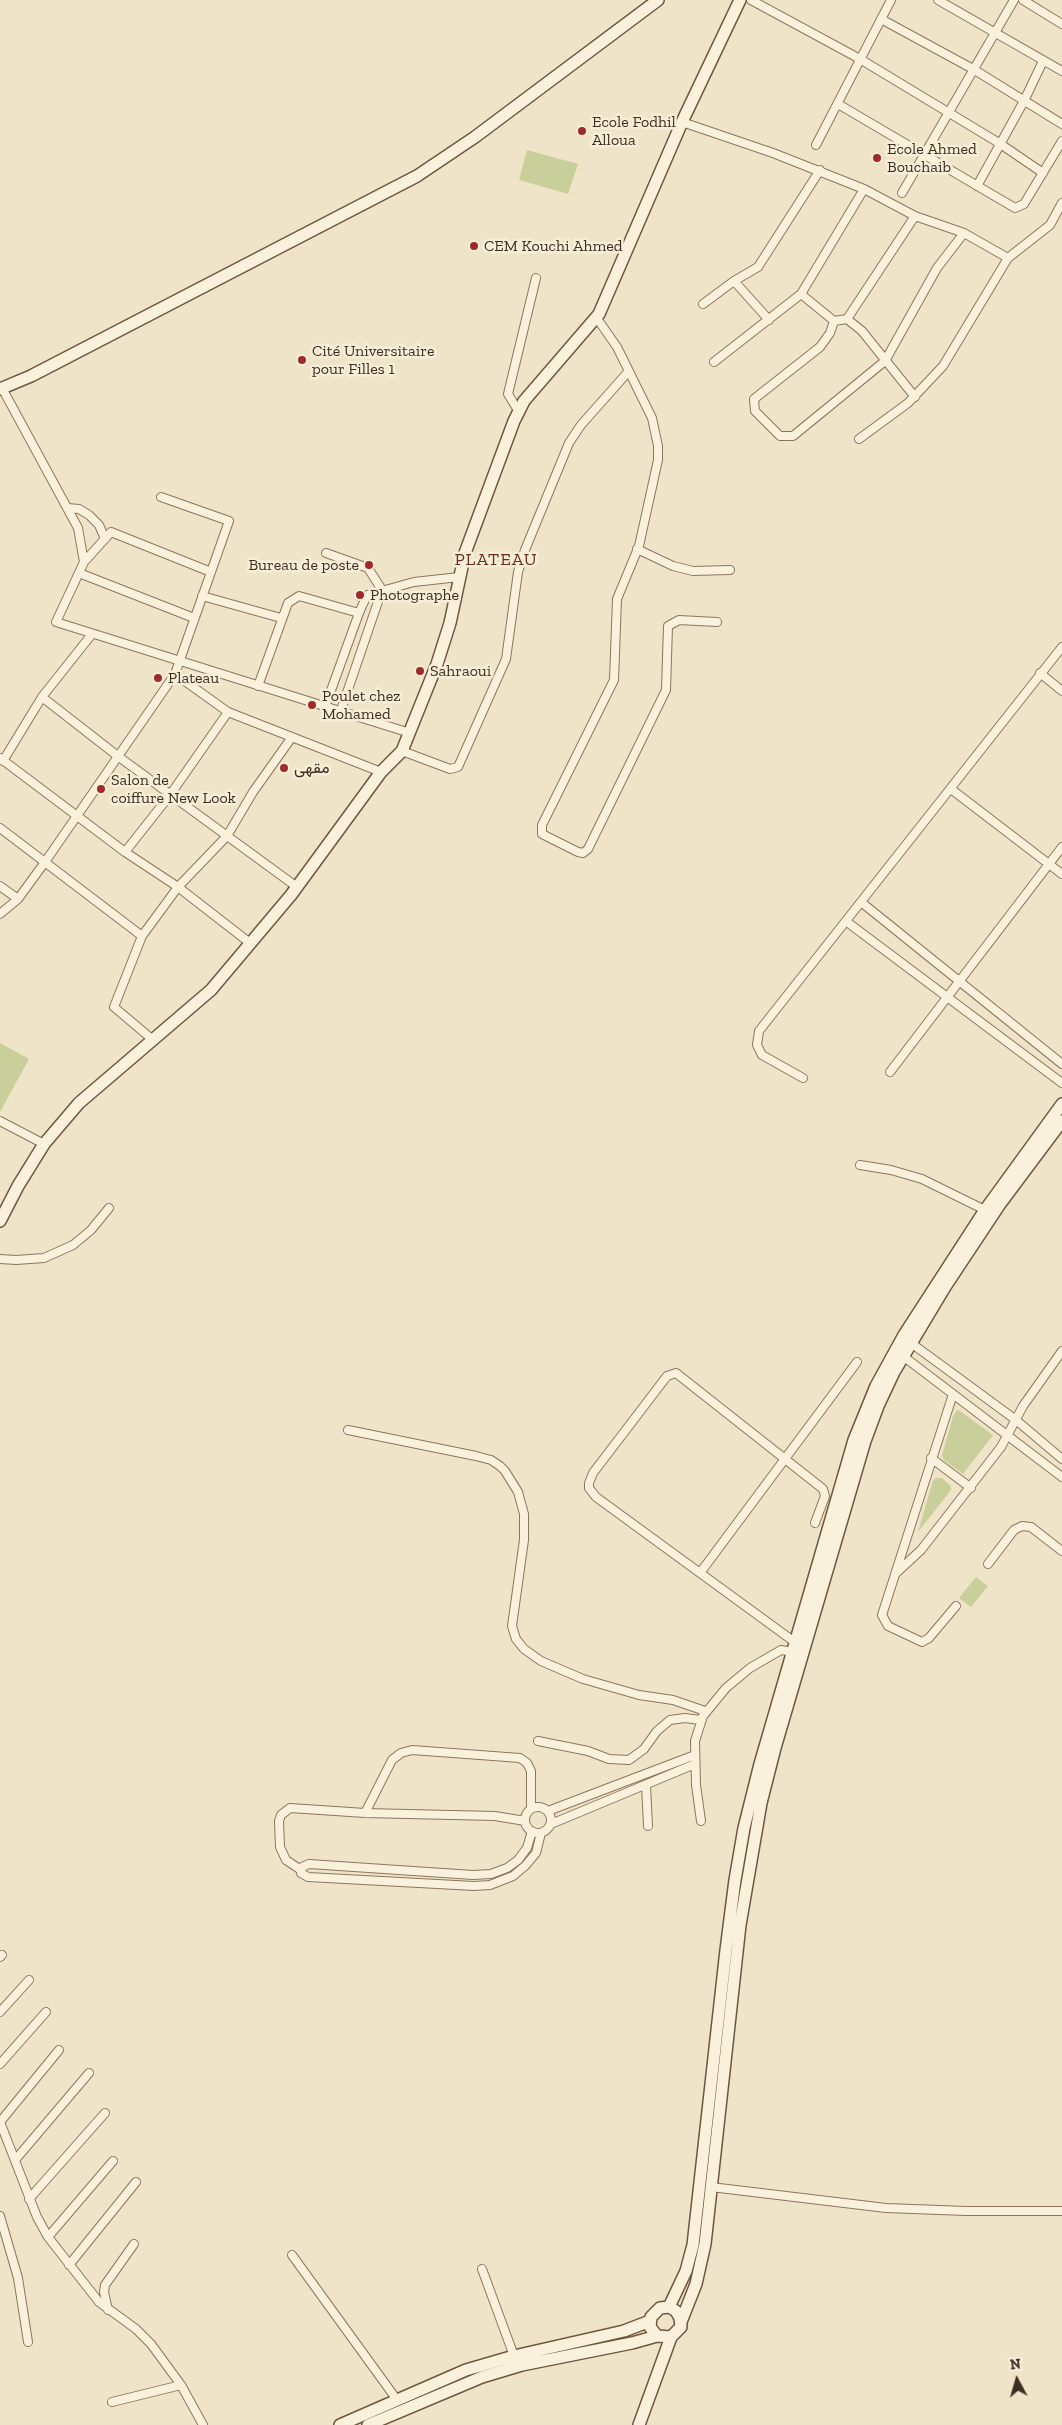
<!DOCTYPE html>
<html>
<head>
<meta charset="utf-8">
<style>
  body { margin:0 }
  #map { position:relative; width:1062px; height:2425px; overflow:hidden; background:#f0e4c8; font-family:"Zilla Slab",serif }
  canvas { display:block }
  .north { position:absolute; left:992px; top:2355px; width:50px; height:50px; -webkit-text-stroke:4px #f7eed8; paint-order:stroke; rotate:354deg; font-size:14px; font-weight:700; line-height:20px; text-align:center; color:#3d2e20 }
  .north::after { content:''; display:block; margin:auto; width:18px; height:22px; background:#3d2e20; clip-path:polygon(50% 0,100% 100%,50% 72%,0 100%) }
</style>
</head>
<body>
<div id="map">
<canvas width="1062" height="2425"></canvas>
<div class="north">N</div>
</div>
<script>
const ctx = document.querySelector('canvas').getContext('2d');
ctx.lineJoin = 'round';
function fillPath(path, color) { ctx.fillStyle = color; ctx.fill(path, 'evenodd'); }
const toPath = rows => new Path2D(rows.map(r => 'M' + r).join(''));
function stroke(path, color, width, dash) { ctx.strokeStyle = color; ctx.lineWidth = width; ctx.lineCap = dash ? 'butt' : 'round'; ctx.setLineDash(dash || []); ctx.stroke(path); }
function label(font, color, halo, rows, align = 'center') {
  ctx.font = font + ' "Zilla Slab",Vazirmatn,serif'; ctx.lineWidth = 5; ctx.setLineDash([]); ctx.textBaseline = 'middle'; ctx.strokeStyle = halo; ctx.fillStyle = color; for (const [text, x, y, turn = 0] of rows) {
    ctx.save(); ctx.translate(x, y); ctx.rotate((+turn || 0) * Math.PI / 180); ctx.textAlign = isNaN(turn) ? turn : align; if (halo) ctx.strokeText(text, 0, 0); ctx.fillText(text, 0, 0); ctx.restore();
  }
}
const green = toPath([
  [527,150,578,164,568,194,519,180],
  [0,1043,29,1059,0,1112],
  [957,1410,960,1411,993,1435,963,1474,944,1460,942,1455,953,1416],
  [937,1478,942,1478,951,1486,951,1490,918,1532,933,1480],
  [976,1577,988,1586,971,1607,959,1598]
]);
const street = toPath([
  [751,0,860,59,999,143,1043,173],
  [938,0,1062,71],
  [1023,0,1062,24],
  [881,19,973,69,1062,124],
  [838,104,1015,208,1024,204,1062,141],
  [682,122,773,153,864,189,915,216,964,233,1008,258,1050,225,1062,203],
  [816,145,891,0],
  [977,186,1024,101,1043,61],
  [902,193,1014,0],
  [734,281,769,320],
  [801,294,834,321,847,319,862,331,915,397],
  [703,304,734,281,758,267,820,170],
  [596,317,617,347,652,418,658,446,658,460,639,546,617,599,614,680,542,825,542,834,578,852,583,853,588,849,666,690,668,626,679,620,717,622],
  [847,319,915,216],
  [834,321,830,333,820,347,754,399,755,411,780,436,793,436,885,361,937,268,964,233],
  [714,362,801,294,864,189],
  [2,388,78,528,84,562,56,622,410,733],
  [519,412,508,394,536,278],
  [859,439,908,403,943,366,1008,258],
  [68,508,79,509,89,515,99,525,105,539],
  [637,549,673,566,693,571,730,570],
  [326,553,368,568,382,590,340,713],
  [84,562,111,532,211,572],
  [79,573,194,618],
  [202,596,281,618],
  [1040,673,1062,691],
  [175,674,228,712,381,772],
  [258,686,288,603,299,596,359,613],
  [42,697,119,757,297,887],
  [325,707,359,613,367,595,414,582,459,577],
  [402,751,450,769,458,767,506,659,518,572,525,550,569,443,581,425,628,372],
  [0,758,125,852,178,887,250,943],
  [3,761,42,697,92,634],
  [951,789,1062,874],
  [0,828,142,936],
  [125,852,170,795,228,712],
  [0,886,18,899],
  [861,902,1062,1064],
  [0,914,18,899,45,862,175,674,229,521,161,497],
  [847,922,1062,1083],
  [153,1040,114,1007,142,936,178,887,227,836,253,792,292,737],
  [890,1072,1062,847],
  [803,1078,762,1055,757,1045,759,1031,1062,647],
  [0,1121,44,1144],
  [860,1165,891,1170,922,1179,985,1210],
  [0,1259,16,1260,44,1258,73,1245,91,1230,109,1208],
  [911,1343,1016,1420,1062,1459],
  [903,1356,1062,1477],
  [953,1394,882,1615,888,1626,922,1642,929,1638,956,1606],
  [348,1430,476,1456,491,1460,500,1466,505,1471,518,1492,524,1514,524,1540,512,1626,516,1639,524,1649,541,1661,583,1679,639,1695,673,1700,705,1711],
  [931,1458,971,1488],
  [988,1564,1014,1530,1022,1526,1031,1527,1062,1551],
  [700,1573,857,1362],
  [895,1574,921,1550,1001,1447,1023,1406,1062,1351],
  [796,1643,596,1497,589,1488,589,1483,593,1473,667,1376,676,1373,823,1489,825,1496,815,1523],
  [538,1741,588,1751,609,1759,629,1760,644,1749,657,1731,670,1720,685,1718,700,1720],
  [646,1785,648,1826],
  '525 1820a13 13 0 1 1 26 0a13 13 0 1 1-26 0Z',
  [548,1811,695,1755],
  [365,1813,392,1760,401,1753,412,1750,520,1758,527,1763,531,1771,531,1809],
  [701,1821,696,1785,695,1741,703,1716,726,1688,750,1668,781,1650,794,1652],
  [551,1824,695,1764],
  [532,1831,527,1848,518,1860,507,1868,491,1874,473,1875,309,1864,302,1867,301,1873,308,1877,474,1886,490,1885,513,1876,525,1866,536,1853,541,1833],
  [301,1870,286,1860,280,1847,279,1821,281,1815,290,1808,365,1813,495,1816,525,1821],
  [0,1957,2,1955],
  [0,2012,29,1980],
  [0,2064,46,2012],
  [0,2122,37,2217,48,2237,99,2302,136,2329,151,2344,181,2385,203,2425],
  [0,2122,59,2050],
  [16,2159,89,2073],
  [711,2187,886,2208,966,2211,1062,2211],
  [29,2199,105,2113],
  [0,2216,18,2278,28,2342],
  [48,2237,113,2161],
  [292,2255,397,2400],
  [69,2265,136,2182],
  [482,2269,514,2356],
  [108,2310,104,2292,105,2285,134,2244],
  [112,2402,181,2385]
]);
const secondary = toPath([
  [0,389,31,376,417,176,475,137,658,0],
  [0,1221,18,1186,44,1144,79,1103,211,990,291,895,381,772,402,751,437,664,450,623,465,553,514,421,524,401,599,314,682,122,740,0],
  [669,2307,686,2271,693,2245,726,1950,735,1880,744,1828,760,1764,854,1440,876,1386,904,1335,985,1210,1062,1104],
  [681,2322,696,2284,705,2244,740,1925,761,1803,775,1748,865,1441,878,1406,894,1372,945,1287,1000,1204,1062,1121],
  [340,2425,466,2370,514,2356,624,2331,650,2321],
  [368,2425,482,2377,522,2365,632,2343,657,2336],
  [639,2425,671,2337,681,2327,680,2318,676,2311,669,2307,660,2308,651,2317,650,2327,657,2336,671,2337]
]);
const markers = [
  [582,131,5,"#9e2a2b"],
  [877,158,5,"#9e2a2b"],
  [474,246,5,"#9e2a2b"],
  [302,360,5,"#9e2a2b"],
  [369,565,5,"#9e2a2b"],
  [360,595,5,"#9e2a2b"],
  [420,671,5,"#9e2a2b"],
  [158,678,5,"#9e2a2b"],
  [312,705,5,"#9e2a2b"],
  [284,768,5,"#9e2a2b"],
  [101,789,5,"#9e2a2b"]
];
const poiNames = [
  ["Ecole Fodhil",592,122],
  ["Alloua",592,140],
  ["Ecole Ahmed",887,149],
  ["Bouchaib",887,167],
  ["CEM Kouchi Ahmed",484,246],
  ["Cité Universitaire",312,351],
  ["pour Filles 1",312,369],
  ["Bureau de poste",359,565,"right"],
  ["Photographe",370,595],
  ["Sahraoui",430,671],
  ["Plateau",168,678],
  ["Poulet chez",322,696],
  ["Mohamed",322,714],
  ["مقهى",294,768],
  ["Salon de",111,780],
  ["coiffure New Look",111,798]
];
const neighbourhoodNames = [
  ["PLATEAU",496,560]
];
fillPath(green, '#c9cf9b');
stroke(street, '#8d765c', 10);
stroke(secondary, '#6f573f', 14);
stroke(street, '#faf1dc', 8);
stroke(secondary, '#faf1dc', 11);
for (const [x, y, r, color] of markers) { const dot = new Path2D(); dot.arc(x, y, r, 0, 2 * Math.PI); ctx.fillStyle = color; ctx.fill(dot); stroke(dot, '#f7eed8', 2); }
label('16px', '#3d2e20', '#f7eed8', poiNames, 'left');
ctx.letterSpacing = '1px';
label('18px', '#6b2e1e', '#f7eed8', neighbourhoodNames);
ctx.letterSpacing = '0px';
</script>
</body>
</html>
